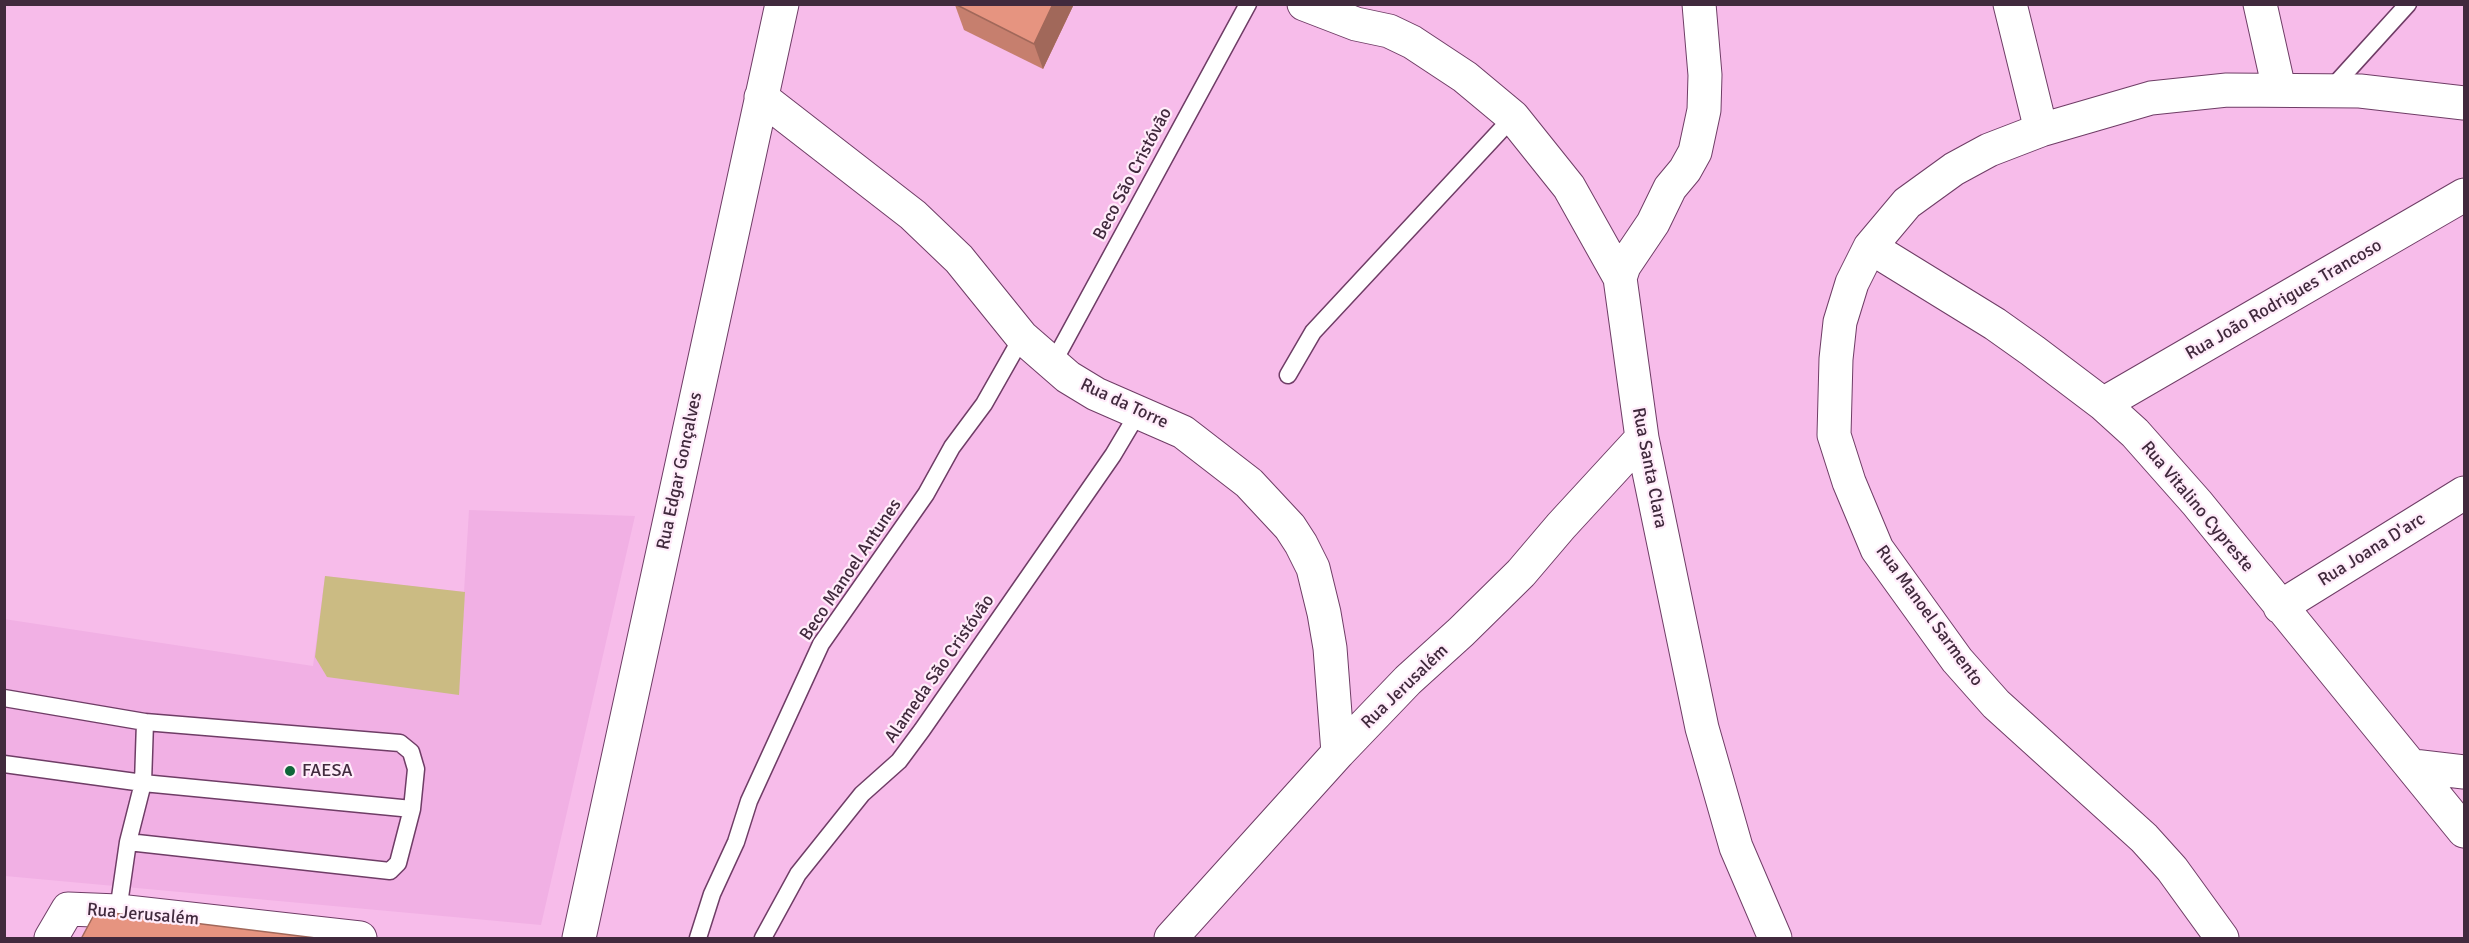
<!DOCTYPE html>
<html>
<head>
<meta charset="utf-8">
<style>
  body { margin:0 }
  #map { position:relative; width:2469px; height:943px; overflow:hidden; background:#f7bcea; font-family:Signika,sans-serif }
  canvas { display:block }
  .frame { position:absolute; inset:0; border:6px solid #412a3d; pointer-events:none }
</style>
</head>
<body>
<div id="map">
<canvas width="2469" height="943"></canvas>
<div class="frame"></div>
</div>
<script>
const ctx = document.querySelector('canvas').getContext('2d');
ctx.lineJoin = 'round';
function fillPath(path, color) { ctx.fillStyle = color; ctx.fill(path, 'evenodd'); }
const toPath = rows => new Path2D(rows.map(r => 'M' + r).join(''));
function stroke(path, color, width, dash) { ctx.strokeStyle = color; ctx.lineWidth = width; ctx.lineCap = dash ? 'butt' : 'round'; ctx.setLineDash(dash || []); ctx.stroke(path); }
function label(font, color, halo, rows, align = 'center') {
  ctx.font = font + ' Signika,sans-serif'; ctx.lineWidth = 4.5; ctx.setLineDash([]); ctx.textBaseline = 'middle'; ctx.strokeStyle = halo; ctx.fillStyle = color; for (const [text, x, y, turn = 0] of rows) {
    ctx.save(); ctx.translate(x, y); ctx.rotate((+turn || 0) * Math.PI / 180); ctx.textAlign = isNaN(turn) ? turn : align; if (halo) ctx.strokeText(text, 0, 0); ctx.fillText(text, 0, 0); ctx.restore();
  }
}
const built = toPath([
  [469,510,635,516,541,925,5,876,4,619,313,666,325,576,464,592]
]);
const green = toPath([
  [325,576,465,592,459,695,327,677,315,657]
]);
const lane = toPath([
  [2330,90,2408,4],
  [1053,363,1248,4],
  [1288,375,1313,332,1513,117],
  [4,698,145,722],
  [4,764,143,783,412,809,416,769,411,752,400,743,145,722,143,783,128,842,118,911],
  [128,842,390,871,398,863,412,809],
  [698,938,712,894,736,842,749,801,821,644,926,494,952,447,984,404,1022,337],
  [763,938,798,874,862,794,899,761,922,730,1113,455,1138,413]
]);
const street = toPath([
  [1304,4,1356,24,1389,31,1412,42,1465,77,1513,117,1569,187,1620,278],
  [1699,4,1705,75,1704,110,1695,152,1685,170,1670,188,1653,223,1624,266,1620,278,1642,438,1702,728,1736,847,1775,938],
  [2010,4,2041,130],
  [2260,4,2279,89],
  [761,97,913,215,959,259,1022,337,1068,377,1096,394,1183,432,1249,483,1290,527,1301,544,1313,568,1324,613,1330,648,1338,753],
  [1870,247,1995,324,2033,351,2103,404,2135,433,2197,503,2464,831],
  [2103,404,2464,195],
  [2280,607,2464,493],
  [2413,766,2464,772],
  [51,938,68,909,118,911,360,938],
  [579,938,782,4],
  [1171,938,1338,753,1408,680,1461,632,1521,573,1561,526,1642,438],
  [2222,938,2172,869,2144,838,1996,704,1957,660,1877,549,1849,482,1834,435,1836,359,1840,322,1852,283,1870,247,1907,203,1954,169,1989,150,2041,130,2151,98,2227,90,2360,91,2464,103]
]);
const wall = toPath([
  [1074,4,1043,69,964,30,955,5]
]);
const shadedWall = toPath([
  [1053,4,1074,4,1043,69,1034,44]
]);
const building = toPath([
  [955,4,1053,4,1034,44,955,4],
  [96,911,324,939,81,939,96,911]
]);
const markers = [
  [290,771,6,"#0e6638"]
];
const streetNames = [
  ["Beco São Cristóvão",1133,174,-62],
  ["Rua João Rodrigues Trancoso",2284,300,-30],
  ["Rua da Torre",1124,404,25],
  ["Rua Santa Clara",1649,468,79],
  ["Rua Edgar Gonçalves",680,471,-78],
  ["Rua Vitalino Cypreste",2197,507,50],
  ["Rua Joana D'arc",2372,550,-32],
  ["Beco Manoel Antunes",851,570,-56],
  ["Rua Manoel Sarmento",1929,616,54],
  ["Alameda São Cristóvão",940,669,-55],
  ["Rua Jerusalém",1405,687,-44],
  ["Rua Jerusalém",143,915,5]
];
const poiNames = [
  ["FAESA",302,771]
];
fillPath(built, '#f1b0e4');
fillPath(green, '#cbbb83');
stroke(lane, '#6f3d66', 19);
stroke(street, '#6f3d66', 35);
stroke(lane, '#fff', 16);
stroke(street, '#fff', 33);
fillPath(wall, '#c67f6e');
fillPath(shadedWall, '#a1685a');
fillPath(building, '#e69480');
stroke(building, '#a1685a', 1.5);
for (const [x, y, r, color] of markers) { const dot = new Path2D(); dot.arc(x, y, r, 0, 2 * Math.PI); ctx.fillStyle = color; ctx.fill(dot); stroke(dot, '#ffecfa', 2); }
label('18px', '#412a3d', '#ffecfa', streetNames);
label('18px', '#412a3d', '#ffecfa', poiNames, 'left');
</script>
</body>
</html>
